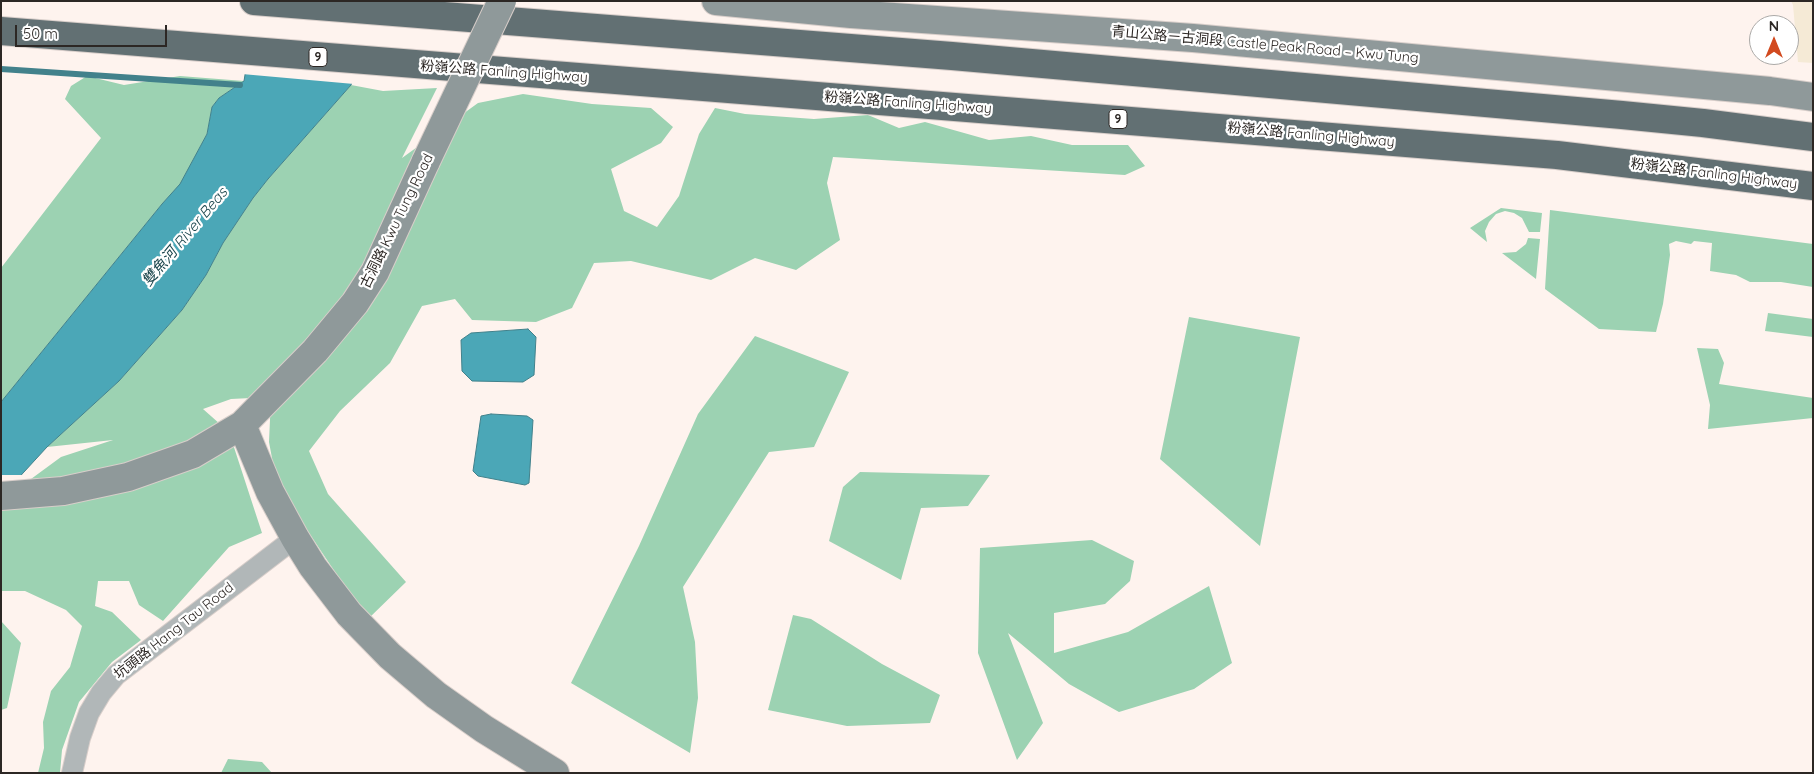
<!DOCTYPE html>
<html>
<head>
<meta charset="utf-8">
<style>
  body { margin:0 }
  #map { position:relative; width:1814px; height:774px; overflow:hidden; background:#fef3ee; font-family:Quicksand,sans-serif }
  canvas { display:block }
  .frame { position:absolute; inset:0; border:2px solid #2c2724; pointer-events:none }
  .north { position:absolute; left:1749px; top:15px; width:50px; height:50px; box-sizing:border-box; background:#fff; border:1px solid #aba9a7; border-radius:50%; rotate:0deg; font-size:14px; font-weight:700; line-height:20px; text-align:center; color:#2c2724 }
  .north::after { content:''; display:block; margin:auto; width:18px; height:22px; background:#d24a1f; clip-path:polygon(50% 0,100% 100%,50% 72%,0 100%) }
  .scale { position:absolute; left:15px; top:25px; width:152px; height:22px; box-sizing:border-box; border:2px solid #2c2724; border-top:0; padding-left:6px; font-size:15px; line-height:18px; white-space:nowrap; color:#2c2724; -webkit-text-stroke:4px #fff; paint-order:stroke }
</style>
</head>
<body>
<div id="map">
<canvas width="1814" height="774"></canvas>
<div class="frame"></div>
<div class="north">N</div>
<div class="scale">50 m</div>
</div>
<script>
const ctx = document.querySelector('canvas').getContext('2d');
ctx.lineJoin = 'round';
function fillPath(path, color) { ctx.fillStyle = color; ctx.fill(path, 'evenodd'); }
const toPath = rows => new Path2D(rows.map(r => 'M' + r).join(''));
function stroke(path, color, width, dash) { ctx.strokeStyle = color; ctx.lineWidth = width; ctx.lineCap = dash ? 'butt' : 'round'; ctx.setLineDash(dash || []); ctx.stroke(path); }
function label(font, color, halo, rows, align = 'center') {
  ctx.font = font + ' Quicksand,"Noto Sans SC",sans-serif'; ctx.lineWidth = 4.5; ctx.setLineDash([]); ctx.textBaseline = 'middle'; ctx.strokeStyle = halo; ctx.fillStyle = color; for (const [text, x, y, turn = 0] of rows) {
    ctx.save(); ctx.translate(x, y); ctx.rotate((+turn || 0) * Math.PI / 180); ctx.textAlign = isNaN(turn) ? turn : align; if (halo) ctx.strokeText(text, 0, 0); ctx.fillText(text, 0, 0); ctx.restore();
  }
}
const industrial = toPath([
  [1791,1,1813,1,1813,63,1798,62,1793,5]
]);
const green = toPath([
  [87,76,124,85,180,76,244,81,219,98,212,107,207,134,180,185,162,204,1,402,1,268,101,138,65,99,71,86],
  [351,85,383,91,437,88,402,158,478,103,523,94,592,104,651,108,673,127,661,143,611,169,624,211,657,227,679,196,699,134,715,108,745,114,814,119,868,115,899,128,925,122,989,140,1031,136,1072,145,1128,145,1145,166,1125,175,833,157,827,183,840,240,796,270,755,258,711,280,631,261,594,263,572,308,536,322,472,320,455,299,422,306,390,363,340,411,309,451,328,494,406,582,367,620,277,485,269,442,271,397,231,399,203,409,229,432,262,533,229,547,163,621,139,605,129,581,98,581,95,606,112,612,141,640,112,662,79,702,62,750,60,773,38,773,44,748,43,722,51,691,70,667,82,626,66,610,25,591,1,591,1,501,61,457,113,440,47,447,119,381,182,310,206,275,223,243,253,198,268,179],
  [1501,208,1542,213,1540,232,1529,232,1522,218,1514,213,1505,211,1496,214,1489,222,1485,231,1487,242,1470,228],
  [1550,210,1813,244,1813,287,1781,282,1750,282,1736,275,1710,271,1712,243,1694,241,1691,244,1676,241,1669,244,1670,255,1663,304,1656,332,1599,329,1545,289],
  [1528,238,1540,239,1536,279,1502,253,1516,252,1526,244],
  [1768,313,1813,319,1813,337,1765,331],
  [1189,317,1300,337,1260,546,1160,459],
  [755,336,849,372,814,447,769,452,683,587,695,642,698,698,690,753,571,683,639,546,698,414],
  [1697,348,1718,349,1724,363,1719,384,1813,398,1813,418,1708,429,1710,405],
  [860,472,990,475,968,506,921,508,901,580,829,541,843,487],
  [1092,540,1134,561,1130,581,1105,604,1054,613,1054,653,1128,632,1209,586,1232,663,1194,689,1119,712,1069,684,1008,633,1043,723,1017,760,978,653,980,548],
  [793,615,811,619,882,664,940,695,930,723,847,726,768,710],
  [1,621,21,643,7,708,1,710],
  [228,759,262,762,272,773,221,773]
]);
const water = toPath([
  [257,1,380,1,351,85,268,179,253,198,223,243,206,275,182,310,119,381,47,447,1,497,1,402,162,204,180,184,207,134,212,107,219,98,244,81,257,1],
  [528,329,536,337,534,375,523,382,472,381,462,371,461,340,471,333,528,329],
  [491,414,527,416,533,420,529,483,525,485,478,476,473,471,481,416,491,414]
]);
const pier = toPath([
  [254,1,383,1,354,84,242,74],
  [1,475,24,475,1,499]
]);
const stream = toPath([
  [1,69,240,85]
]);
const street = toPath([
  [72,773,80,738,89,713,101,693,116,675,295,538]
]);
const secondary = toPath([
  [716,1,851,14,1193,38,1770,91,1813,97],
  [242,425,270,492,295,538,313,567,349,614,390,656,436,695,484,729,555,773],
  [1,496,63,491,128,477,193,454,242,425,315,351,355,303,375,272,426,161]
]);
const highway = toPath([
  [254,1,952,56,1622,115,1703,123,1813,137],
  [1,31,1557,155,1813,186]
]);
const secondaryBridge = toPath([
  [426,161,502,1]
]);
const shields = [
  [318,57,18],
  [1118,119,18]
];
const shieldNames = [
  ["9",318,57],
  ["9",1118,119]
];
const streetNames = [
  ["青山公路－古洞段 Castle Peak Road – Kwu Tung",1265,45,5],
  ["粉嶺公路 Fanling Highway",504,72,4],
  ["粉嶺公路 Fanling Highway",908,103,4],
  ["粉嶺公路 Fanling Highway",1311,135,5],
  ["粉嶺公路 Fanling Highway",1714,174,7],
  ["古洞路 Kwu Tung Road",397,221,-64],
  ["坑頭路 Hang Tau Road",174,631,-38]
];
const waterNames = [
  ["雙魚河 River Beas",185,237,-50]
];
fillPath(industrial, '#f5ead6');
fillPath(green, '#9cd2b2');
fillPath(water, '#4ba7b7');
stroke(water, '#42818b', 1);
fillPath(pier, '#fef3ee');
stroke(stream, '#42818b', 6);
stroke(street, '#d8ceca', 22);
stroke(secondary, '#d8ceca', 30);
stroke(highway, '#d8ceca', 30);
stroke(street, '#b1b7b8', 20);
stroke(secondary, '#8f999a', 28);
stroke(highway, '#627073', 28);
stroke(secondaryBridge, '#d8ceca', 30, []);
stroke(secondaryBridge, '#8f999a', 28);
for (const [x, y, w] of shields) { const box = new Path2D(); box.roundRect(x - w / 2, y - 9.5, w, 19, 4); ctx.fillStyle = '#fff'; ctx.fill(box); stroke(box, '#2c2724', 1); }
label('bold 12px', '#2c2724', null, shieldNames);
label('14px', '#2c2724', '#fff', streetNames);
label('italic 15px', '#1c464d', '#fff', waterNames);
</script>
</body>
</html>
